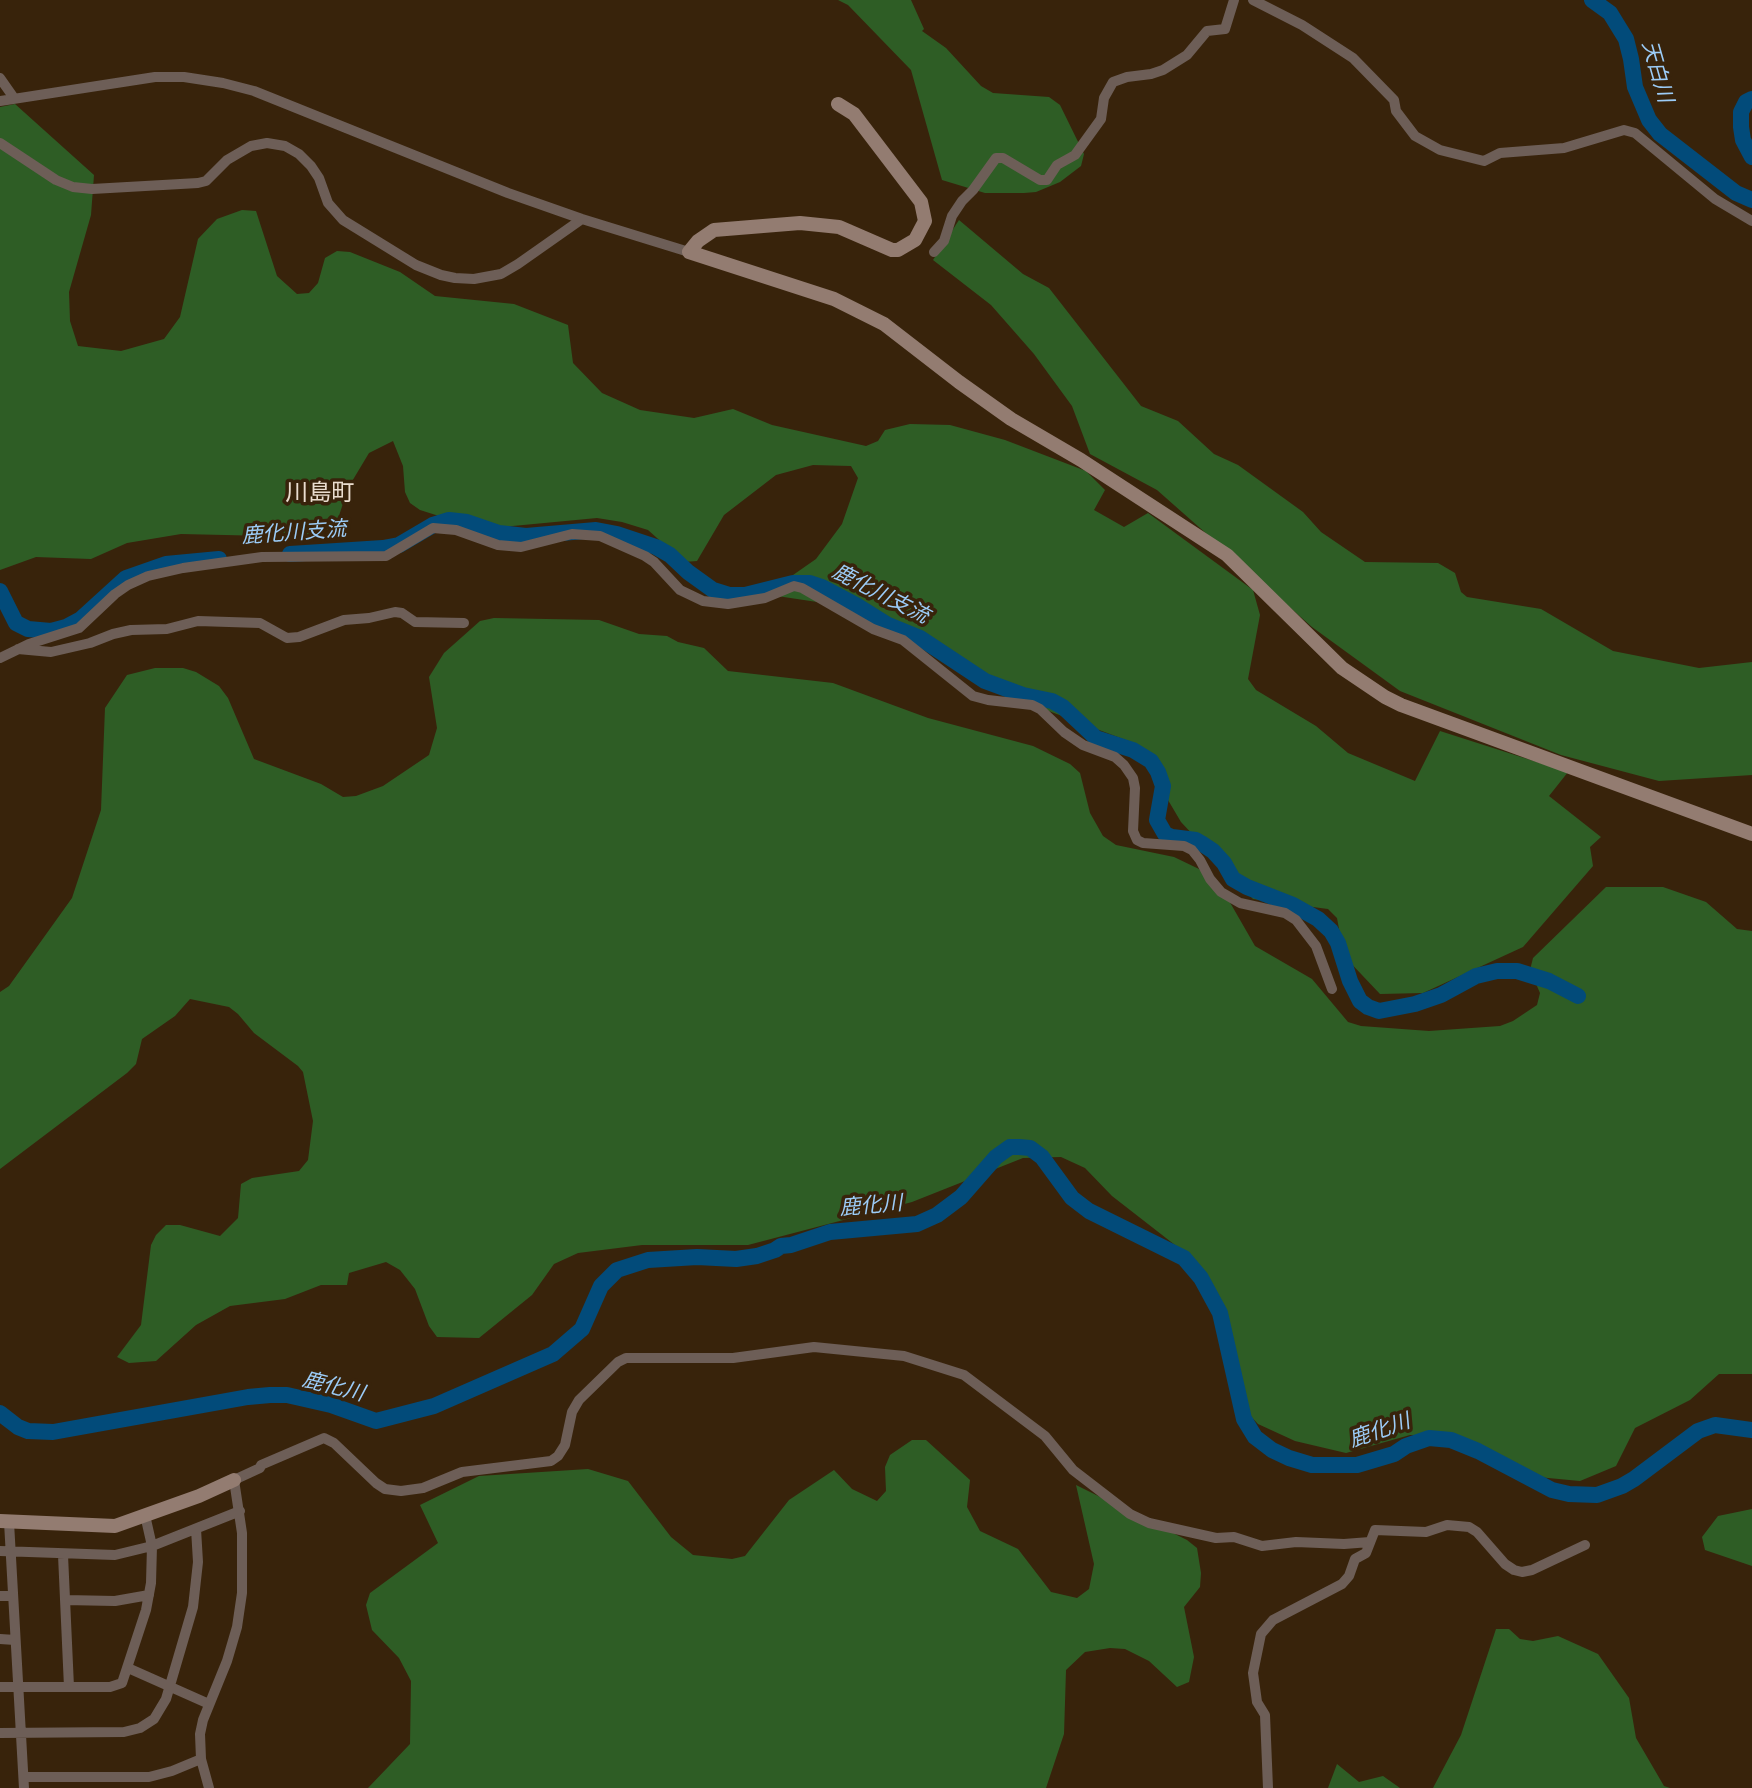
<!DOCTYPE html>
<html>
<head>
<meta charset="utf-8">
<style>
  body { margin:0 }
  canvas { display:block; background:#38230b }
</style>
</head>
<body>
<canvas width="1752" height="1788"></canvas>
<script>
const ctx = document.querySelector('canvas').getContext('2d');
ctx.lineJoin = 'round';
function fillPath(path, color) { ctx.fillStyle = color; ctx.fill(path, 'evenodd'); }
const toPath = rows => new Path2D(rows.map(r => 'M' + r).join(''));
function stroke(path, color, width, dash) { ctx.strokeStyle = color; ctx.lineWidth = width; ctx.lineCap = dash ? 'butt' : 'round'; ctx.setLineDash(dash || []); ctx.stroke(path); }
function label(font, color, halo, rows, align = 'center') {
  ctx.font = font + ' "Nunito Sans","Noto Sans JP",sans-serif'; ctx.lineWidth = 7; ctx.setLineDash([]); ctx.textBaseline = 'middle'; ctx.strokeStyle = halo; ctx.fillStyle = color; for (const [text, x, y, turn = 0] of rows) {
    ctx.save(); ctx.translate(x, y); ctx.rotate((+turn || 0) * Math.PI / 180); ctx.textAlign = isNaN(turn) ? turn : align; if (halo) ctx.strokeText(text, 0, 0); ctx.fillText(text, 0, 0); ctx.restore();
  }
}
const forest = toPath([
  [838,0,911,0,924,29,922,31,946,48,981,86,993,93,1049,97,1060,105,1084,154,1081,166,1060,182,1036,192,1024,193,985,193,942,180,911,70,848,5],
  [15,104,94,175,91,215,69,292,70,321,78,346,121,351,164,339,180,317,198,239,217,219,242,210,256,211,277,276,297,294,309,293,318,283,325,258,337,251,350,252,400,272,435,296,514,304,568,325,573,363,602,393,640,410,694,418,733,409,772,425,866,446,878,441,885,430,910,424,950,425,1005,440,1086,471,1105,490,1094,510,1124,527,1148,513,1253,590,1260,615,1248,679,1256,690,1316,726,1348,753,1415,781,1440,731,1568,772,1549,796,1601,837,1590,847,1593,866,1523,947,1423,993,1380,994,1344,956,1337,918,1328,909,1253,899,1181,822,1168,800,1158,764,1139,745,1009,696,923,633,844,606,777,596,769,586,783,582,816,559,842,524,858,478,851,466,813,465,776,475,724,515,697,561,684,562,648,530,622,522,597,518,502,527,458,522,420,510,410,503,405,492,403,466,393,441,369,453,348,488,336,525,313,537,181,534,127,543,91,559,36,557,0,570,0,107],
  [959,220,1023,274,1049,288,1141,406,1178,421,1214,454,1238,465,1303,512,1321,532,1365,562,1438,563,1455,573,1461,592,1467,597,1541,609,1613,651,1699,668,1752,662,1752,775,1659,781,1561,755,1400,691,1312,627,1157,490,1090,454,1072,406,1034,354,991,305,933,260],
  [494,618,599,620,639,634,667,636,678,642,704,648,728,671,833,683,928,718,1033,746,1070,764,1080,773,1090,813,1103,836,1116,845,1174,857,1199,869,1228,899,1255,946,1312,979,1348,1022,1361,1026,1429,1031,1500,1026,1513,1021,1537,1005,1540,993,1530,970,1533,958,1606,887,1663,887,1706,902,1737,929,1752,931,1752,1374,1719,1374,1690,1400,1635,1428,1616,1466,1580,1481,1506,1474,1462,1446,1436,1436,1410,1435,1346,1453,1295,1441,1258,1424,1240,1405,1237,1379,1200,1277,1175,1245,1112,1196,1085,1168,1061,1157,1023,1158,912,1202,748,1245,642,1245,578,1253,554,1264,532,1295,479,1338,437,1337,429,1326,415,1289,400,1270,386,1262,349,1273,347,1285,321,1285,285,1299,230,1306,196,1325,156,1361,129,1363,117,1357,141,1325,151,1245,156,1235,166,1225,180,1225,220,1236,238,1218,241,1184,252,1178,299,1171,308,1160,313,1121,303,1072,298,1066,254,1033,238,1014,229,1007,190,999,175,1016,142,1039,136,1064,127,1073,0,1169,0,992,9,986,72,898,101,810,105,708,127,675,155,668,183,668,196,672,219,686,228,698,254,759,321,784,343,797,356,796,383,786,429,755,437,728,429,677,444,653,480,621],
  [912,1440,926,1440,970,1480,967,1507,980,1531,1018,1549,1051,1592,1077,1598,1089,1589,1094,1564,1076,1485,1187,1540,1197,1548,1201,1573,1200,1587,1184,1607,1194,1657,1189,1682,1177,1687,1149,1661,1125,1649,1110,1648,1085,1652,1066,1670,1064,1734,1046,1788,368,1788,410,1744,411,1681,399,1658,372,1630,366,1605,370,1593,438,1543,420,1505,479,1476,588,1469,628,1481,671,1537,693,1555,732,1559,745,1556,789,1500,834,1470,852,1489,877,1501,886,1491,885,1467,890,1455],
  [1752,1509,1752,1566,1705,1550,1702,1537,1718,1516],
  [1496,1629,1509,1629,1520,1639,1533,1641,1558,1636,1598,1654,1629,1698,1636,1738,1664,1786,1670,1788,1433,1788,1461,1735],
  [1337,1764,1359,1782,1383,1776,1400,1788,1328,1788]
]);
const river = toPath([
  [1592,0,1610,13,1626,39,1631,59,1635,87,1649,120,1660,134,1736,193,1752,200],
  [1752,99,1746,102,1741,112,1741,127,1743,140,1752,157],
  [290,554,383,548,399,545,433,525,449,520,467,522,499,533,526,536,596,530,617,534,656,547,670,555,688,572,713,590,729,595,745,595,793,583,810,583,822,587,856,605,888,625,920,638,985,681,1023,695,1052,701,1063,707,1096,738,1133,750,1151,761,1158,772,1163,786,1157,820,1165,834,1172,837,1196,840,1201,843,1213,851,1224,863,1233,879,1247,887,1293,905,1318,919,1331,931,1338,943,1350,981,1360,1001,1368,1007,1379,1011,1415,1004,1441,995,1476,976,1497,971,1517,971,1549,981,1578,996],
  [0,591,16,623,28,629,51,631,66,627,81,619,126,578,166,564,219,559],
  [0,1413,18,1427,28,1431,53,1432,248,1397,270,1395,287,1395,331,1405,376,1421,434,1406,553,1354,582,1329,601,1286,617,1270,648,1260,697,1257,736,1259,757,1256,775,1250,781,1246,791,1245,830,1232,917,1224,937,1215,961,1197,996,1157,1010,1147,1019,1147,1030,1148,1042,1157,1072,1198,1089,1211,1184,1258,1201,1278,1220,1313,1244,1419,1255,1437,1272,1450,1289,1458,1312,1465,1357,1465,1394,1454,1406,1446,1429,1438,1451,1440,1478,1451,1552,1490,1569,1494,1597,1495,1622,1486,1634,1479,1698,1431,1715,1425,1752,1430]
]);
const street = toPath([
  [1253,0,1302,25,1353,58,1394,100,1396,111,1415,136,1440,150,1484,161,1500,153,1564,148,1624,130,1635,133,1715,199,1752,221],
  [0,78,14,98],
  [0,101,155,77,184,77,223,83,254,91,508,193,582,219,689,252],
  [0,143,56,180,73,187,92,189,198,183,206,181,227,160,251,146,267,143,285,146,299,154,311,166,319,178,328,203,343,220,416,265,441,275,455,278,474,279,501,274,518,264,582,219],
  [934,252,944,241,952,216,962,201,973,190,996,158,1003,158,1040,180,1047,180,1057,165,1075,155,1101,119,1104,98,1113,82,1127,77,1151,74,1163,70,1187,55,1207,31,1225,29,1234,0],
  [18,649,51,652,90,643,113,634,131,630,167,629,198,621,260,623,287,638,299,637,344,620,369,618,395,612,402,613,415,622,464,623],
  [0,658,29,644,79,628,115,594,128,585,148,576,183,568,262,557,386,556,433,528,456,530,498,545,521,547,572,534,600,536,645,556,654,562,680,590,703,601,728,604,765,598,794,586,802,588,873,629,903,640,973,696,988,700,1032,705,1040,709,1064,732,1083,745,1115,757,1124,765,1133,778,1135,788,1133,831,1137,840,1143,843,1184,846,1192,850,1200,860,1210,879,1221,892,1240,903,1285,913,1296,920,1316,946,1332,989],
  [9,1522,24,1788],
  [0,1551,115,1555,152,1546,240,1511],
  [63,1555,69,1687],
  [0,1596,13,1596],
  [65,1600,115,1601,149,1595],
  [0,1639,15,1640],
  [128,1668,209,1704],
  [0,1687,110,1687,122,1683,146,1610,151,1583,152,1546,145,1515],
  [0,1733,124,1732,140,1728,154,1719,166,1699,193,1607,198,1562,196,1529],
  [24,1777,149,1777,172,1771,201,1759],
  [209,1788,201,1759,200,1734,203,1720,227,1661,237,1627,242,1593,242,1533,234,1480,260,1468,261,1465,324,1438,334,1443,376,1483,385,1489,401,1491,423,1488,462,1472,551,1461,558,1456,565,1445,572,1412,579,1400,618,1362,626,1358,733,1358,814,1347,904,1356,964,1375,1045,1436,1073,1470,1130,1514,1149,1523,1216,1538,1234,1537,1262,1546,1296,1542,1344,1544,1370,1542],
  [1268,1788,1265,1715,1257,1702,1253,1673,1261,1634,1273,1620,1342,1584,1349,1576,1355,1559,1366,1553,1375,1530,1426,1532,1447,1525,1469,1527,1477,1532,1505,1564,1514,1570,1522,1572,1532,1570,1585,1545]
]);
const secondary = toPath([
  [838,104,854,114,921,202,925,221,915,240,898,250,892,250,839,227,800,223,714,230,698,241,689,252,834,299,884,324,959,382,1011,419,1081,460,1227,555,1342,668,1385,697,1401,705,1752,834],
  [0,1521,115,1526,199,1496,234,1480]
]);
const waterNames = [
  ["天白川",1656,72,74],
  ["鹿化川支流",294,534,-4],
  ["鹿化川支流",880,595,27],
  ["鹿化川",871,1207,-5],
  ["鹿化川",333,1388,14],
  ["鹿化川",1380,1432,-19]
];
const quarterNames = [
  ["川島町",320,494]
];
fillPath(forest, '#2e5d25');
stroke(river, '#024b7a', 16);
stroke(street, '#6d5e57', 10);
stroke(secondary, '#937c71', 14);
label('italic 21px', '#9cccf7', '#38230b', waterNames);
label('23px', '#eaddcf', '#38230b', quarterNames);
</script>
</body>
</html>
